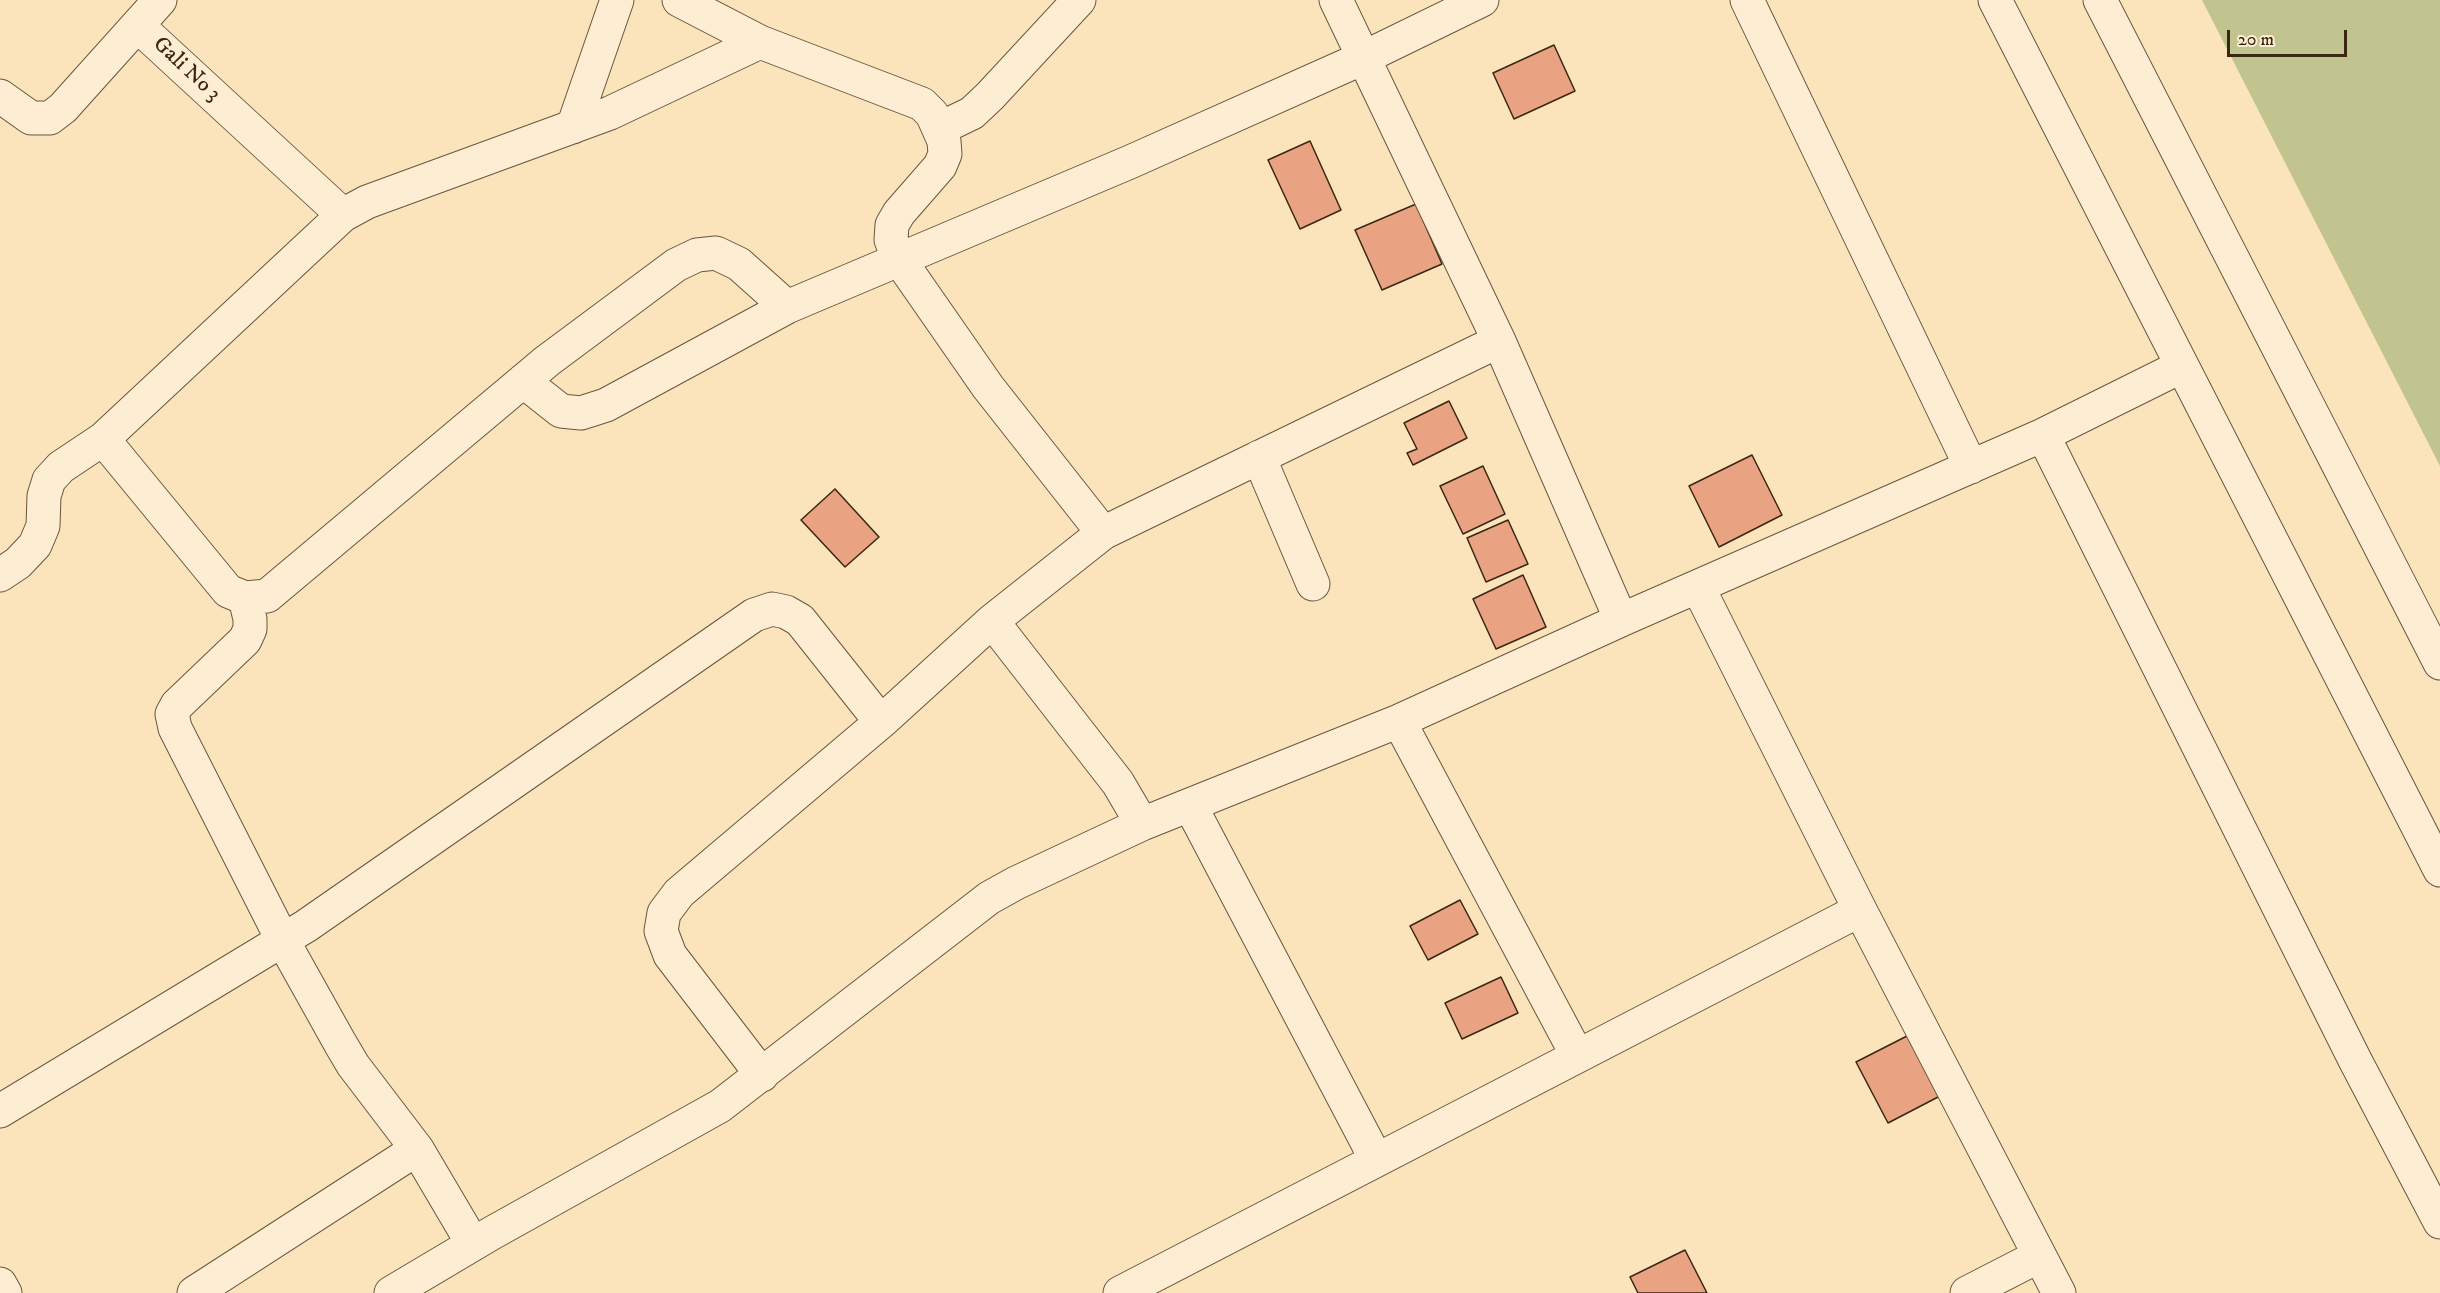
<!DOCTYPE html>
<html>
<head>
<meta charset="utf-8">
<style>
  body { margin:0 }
  #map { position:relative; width:2440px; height:1293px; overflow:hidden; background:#fbe4bc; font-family:"IM FELL DW Pica",serif }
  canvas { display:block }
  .scale { position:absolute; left:2227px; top:30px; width:120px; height:27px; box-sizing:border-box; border:3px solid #392711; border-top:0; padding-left:8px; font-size:18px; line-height:21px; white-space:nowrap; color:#392711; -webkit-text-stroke:4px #fcedd3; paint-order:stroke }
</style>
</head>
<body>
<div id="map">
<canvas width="2440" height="1293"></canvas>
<div class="scale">20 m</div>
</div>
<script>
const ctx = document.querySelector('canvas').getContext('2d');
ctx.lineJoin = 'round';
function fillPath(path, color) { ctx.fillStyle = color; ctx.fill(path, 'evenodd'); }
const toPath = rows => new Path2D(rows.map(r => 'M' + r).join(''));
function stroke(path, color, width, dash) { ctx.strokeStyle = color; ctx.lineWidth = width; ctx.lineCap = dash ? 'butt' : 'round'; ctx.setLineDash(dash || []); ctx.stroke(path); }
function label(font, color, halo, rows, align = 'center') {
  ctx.font = font + ' "IM FELL DW Pica",serif'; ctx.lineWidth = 5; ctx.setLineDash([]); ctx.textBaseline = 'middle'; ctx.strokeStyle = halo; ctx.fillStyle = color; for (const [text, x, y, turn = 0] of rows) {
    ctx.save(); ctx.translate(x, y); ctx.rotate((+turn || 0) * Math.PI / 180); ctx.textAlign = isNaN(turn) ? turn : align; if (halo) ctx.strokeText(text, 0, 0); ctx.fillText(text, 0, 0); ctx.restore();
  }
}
const green = toPath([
  [2202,0,2440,0,2440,466]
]);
const building = toPath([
  [1554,45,1575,91,1514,119,1493,73,1554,45],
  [1310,141,1341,210,1300,229,1268,160,1310,141],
  [1416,204,1442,264,1382,290,1355,230,1416,204],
  [1449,401,1467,438,1413,465,1407,453,1417,449,1404,423,1449,401],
  [1752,455,1782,515,1719,547,1689,486,1752,455],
  [1483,466,1505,514,1463,534,1440,486,1483,466],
  [835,489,879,537,845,567,801,520,835,489],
  [1508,520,1528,564,1486,582,1467,538,1508,520],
  [1523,575,1546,627,1496,649,1473,599,1523,575],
  [1460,900,1478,934,1428,960,1410,926,1460,900],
  [1501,977,1518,1013,1462,1039,1445,1003,1501,977],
  [1909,1035,1940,1096,1888,1123,1856,1062,1909,1035],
  [1685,1250,1707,1293,1638,1293,1630,1277,1685,1250]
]);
const minor = toPath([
  [679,0,760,42,922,104,932,114,944,141,945,154,940,166,899,213,892,225,891,240,899,259,988,387,1103,533],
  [1747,0,1971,467],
  [1995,0,2440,870],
  [2100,0,2440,663],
  [138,26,343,215],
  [0,96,31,118,50,118,63,108,160,0],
  [573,127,617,0],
  [939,129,972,113,990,96,1079,0],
  [523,381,561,411,581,413,606,405,787,307,1130,162,1363,58,1482,0],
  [2043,435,2355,1060,2440,1222],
  [103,439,228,591,245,598,267,596,547,361,676,265,697,255,716,253,739,264,787,307],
  [1259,457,1313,584],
  [0,575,18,563,35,545,43,526,44,496,49,480,61,467,103,439,343,215,367,202,610,113,760,42],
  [1698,587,1860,910,2059,1293],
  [245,598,250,619,250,629,245,640,177,705,172,714,175,728,283,941,340,1043,353,1065,417,1149,473,1244],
  [1621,620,2043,435,2182,366],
  [992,621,1118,783,1142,824],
  [1399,721,1577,1055],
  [1190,805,1376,1159],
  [762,1075,670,955,661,931,664,913,679,893,881,722,992,621,1103,533,1499,341],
  [0,1111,306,926,754,615,772,609,786,612,800,620,881,722],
  [0,1284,5,1293],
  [194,1293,417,1149],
  [391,1293,492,1233,720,1106,989,898,1016,883,1142,824,1399,721,1621,620,1499,341,1336,0],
  [1120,1293,1860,910],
  [1967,1293,2039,1256]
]);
const streetNames = [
  ["Gali No 3",186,70,43]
];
fillPath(green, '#c1c48f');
fillPath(building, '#eaa382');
stroke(building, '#392711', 1.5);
stroke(minor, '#6a563c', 35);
stroke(minor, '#fcedd3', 33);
label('22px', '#392711', '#fcedd3', streetNames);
</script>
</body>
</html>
